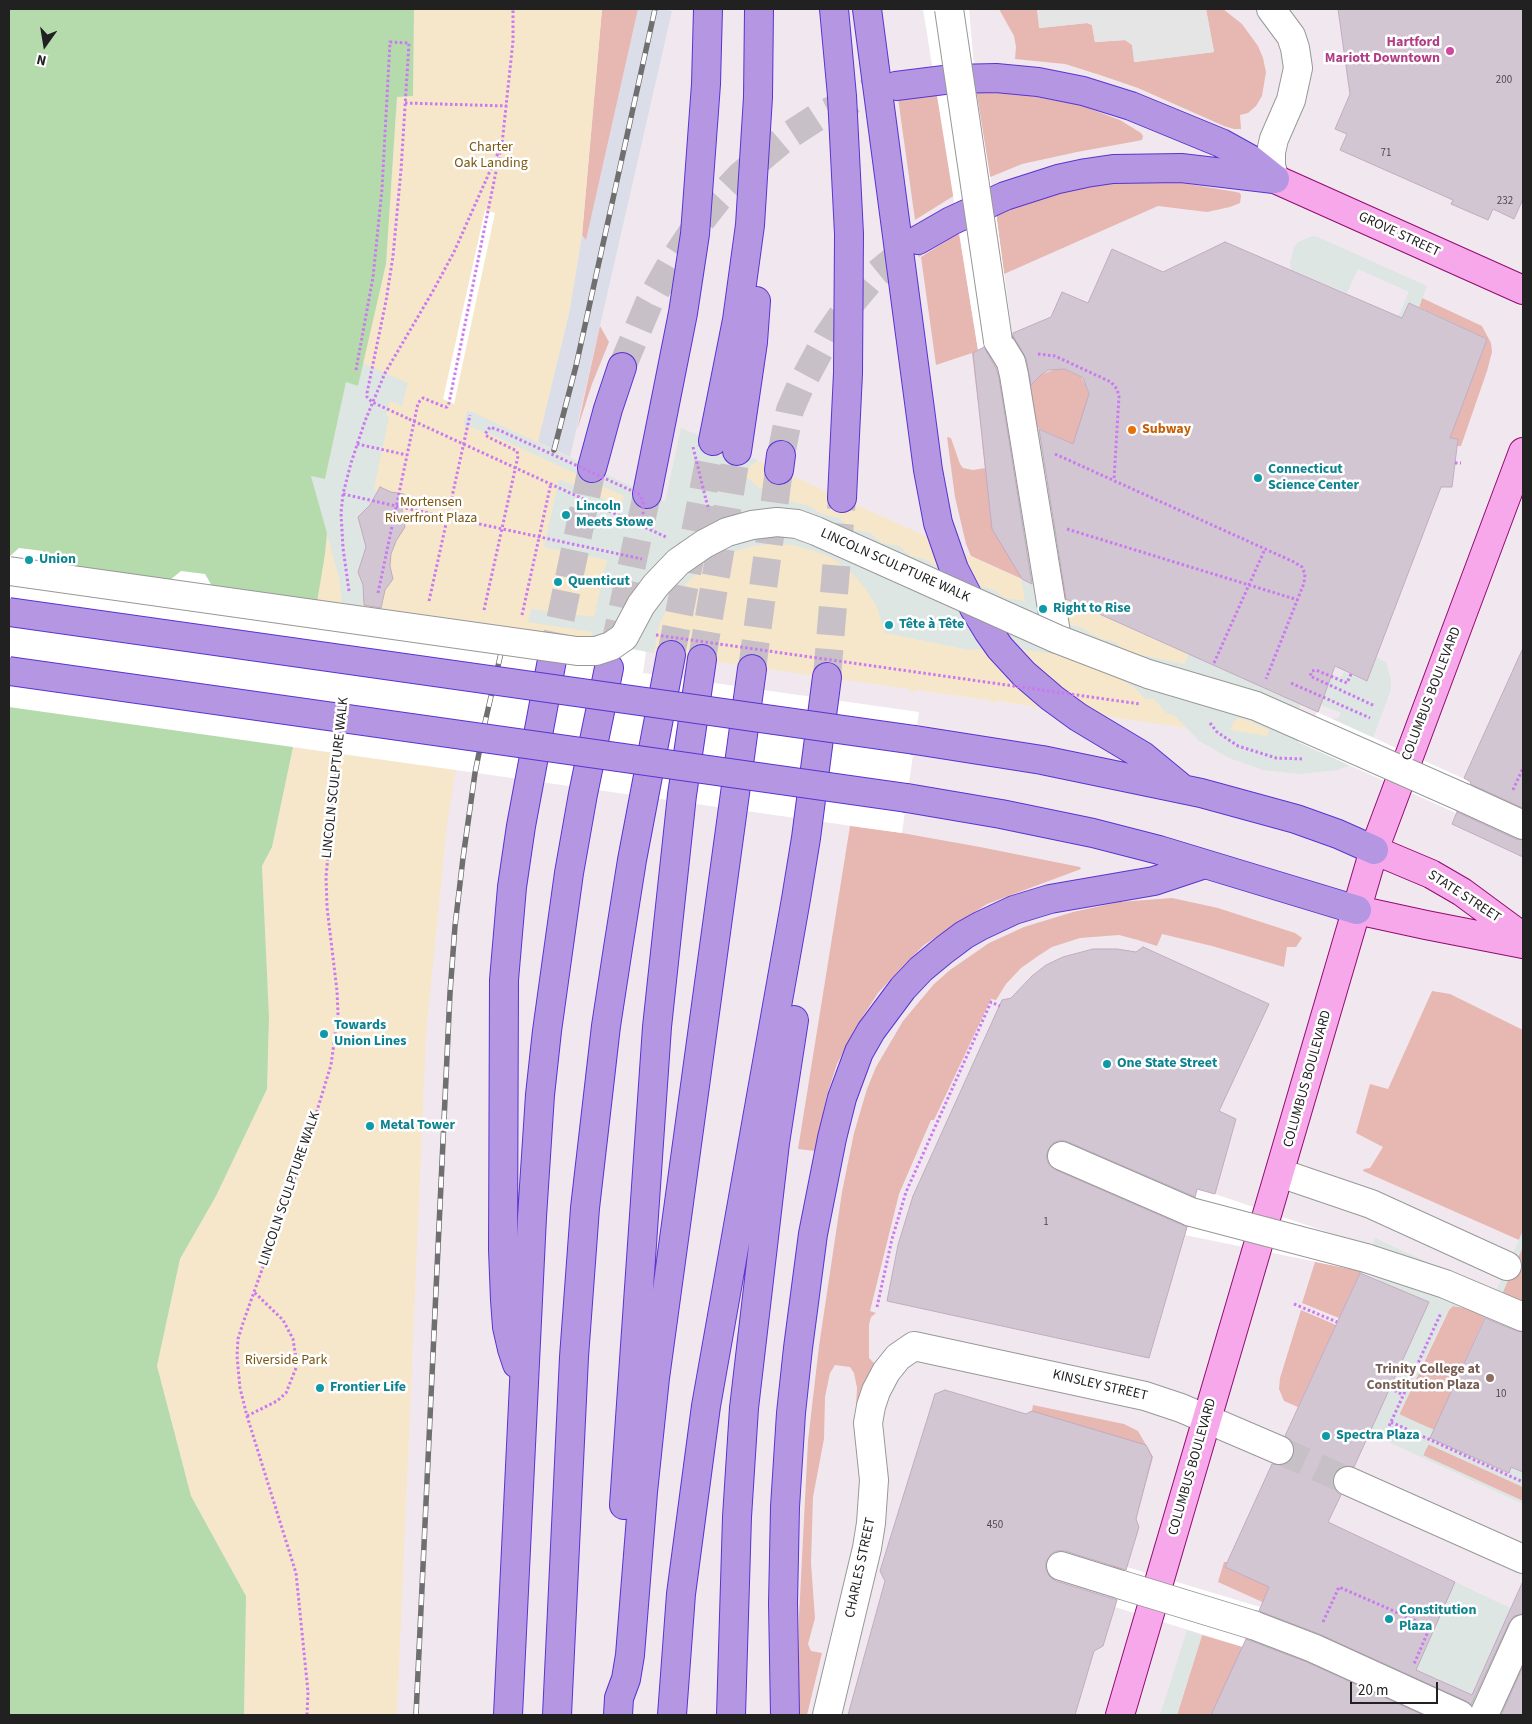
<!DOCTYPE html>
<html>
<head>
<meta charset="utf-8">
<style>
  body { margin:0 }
  #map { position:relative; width:1532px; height:1724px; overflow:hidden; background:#f1e8ef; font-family:"Source Sans 3",sans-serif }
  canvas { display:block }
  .frame { position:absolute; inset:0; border:10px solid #212121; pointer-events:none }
  .north { position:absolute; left:20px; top:20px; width:50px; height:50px; -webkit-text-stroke:4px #fff; paint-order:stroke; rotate:193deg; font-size:14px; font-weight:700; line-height:20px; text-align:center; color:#212121 }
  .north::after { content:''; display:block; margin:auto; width:18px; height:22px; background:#212121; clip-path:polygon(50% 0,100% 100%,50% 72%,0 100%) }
  .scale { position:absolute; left:1350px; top:1682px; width:88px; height:22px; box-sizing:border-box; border:2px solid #212121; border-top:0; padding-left:6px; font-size:15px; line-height:18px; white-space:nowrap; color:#212121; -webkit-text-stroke:4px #fff; paint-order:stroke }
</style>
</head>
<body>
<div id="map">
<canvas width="1532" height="1724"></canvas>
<div class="frame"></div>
<div class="north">N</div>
<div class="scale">20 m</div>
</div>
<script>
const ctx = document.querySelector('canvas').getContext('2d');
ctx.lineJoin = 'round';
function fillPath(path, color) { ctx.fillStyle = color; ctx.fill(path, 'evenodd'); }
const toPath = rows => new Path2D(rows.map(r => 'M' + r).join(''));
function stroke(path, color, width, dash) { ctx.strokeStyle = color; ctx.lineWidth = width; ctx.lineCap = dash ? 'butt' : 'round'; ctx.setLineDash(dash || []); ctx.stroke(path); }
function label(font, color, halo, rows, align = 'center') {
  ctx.font = font + ' "Source Sans 3",sans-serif'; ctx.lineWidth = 5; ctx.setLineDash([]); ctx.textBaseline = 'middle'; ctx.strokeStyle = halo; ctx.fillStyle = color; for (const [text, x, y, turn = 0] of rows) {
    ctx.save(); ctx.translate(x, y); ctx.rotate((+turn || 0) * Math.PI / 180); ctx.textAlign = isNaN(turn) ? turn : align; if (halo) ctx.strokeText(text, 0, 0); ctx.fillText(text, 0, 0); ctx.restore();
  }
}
const industrial = toPath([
  [638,9,662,9,672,11,570,457,537,442,569,313,582,235,586,239]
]);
const grass = toPath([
  [602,9,638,9,586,240,582,235],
  [999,9,1037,9,1040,28,1087,23,1092,25,1095,42,1125,40,1132,45,1135,62,1214,52,1206,9,1223,9,1242,24,1258,46,1263,58,1266,72,1262,96,1256,106,1248,113,1240,115,1241,129,1234,129,1224,126,1138,88,1100,75,1065,64,1015,59,1016,47,1014,36],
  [938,91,1009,92,1080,105,1120,120,1141,133,1143,136,1142,140,1137,141,1077,152,1022,164,971,185,915,220,898,98],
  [1126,182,1176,182,1236,192,1240,193,1241,196,1240,203,1230,207,1207,212,1158,206,1004,274,996,213,1048,195,1083,187],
  [959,233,978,350,973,353,985,357,994,409,978,403,972,353,936,365,921,257],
  [1422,298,1482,326,1491,343,1492,352,1487,371,1461,446,1457,446,1458,439,1450,438,1487,339,1419,307],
  [600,326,609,342,592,384,577,430],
  [1055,369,1065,369,1081,377,1085,384,1089,395,1089,451,1031,425,1023,374,1042,374],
  [947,437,951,438,960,464,963,468,973,470,985,468,982,442,1000,449,989,508,1011,514,1022,579,758,460,971,556,966,544,955,497],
  [850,826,902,833,980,847,1080,867,1081,869,987,904,924,945,900,969,878,993,856,1027,837,1064,827,1095,815,1151,798,1149],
  [1172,898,1218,908,1295,933,1302,938,1296,947,1287,947,1284,967,1212,946,1162,934,1157,946,1138,940,1119,935,1080,938,1052,947,1038,956,1021,968,1006,984,996,1000,991,999,934,1120,931,1120,899,1194,870,1311,876,1313,871,1317,869,1325,869,1358,878,1367,866,1380,856,1408,857,1388,854,1373,850,1367,835,1365,830,1373,825,1397,824,1439,813,1497,811,1563,815,1618,808,1644,811,1651,822,1653,807,1715,798,1715,799,1616,808,1441,819,1346,842,1192,854,1133,867,1089,876,1067,903,1021,934,984,950,970,989,943,1024,927,1073,912,1119,902],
  [1432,991,1450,994,1523,1030,1523,1231,1519,1240,1363,1171,1364,1169,1370,1168,1383,1147,1356,1133,1370,1084,1388,1089],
  [1523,1246,1523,1306,1501,1296],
  [1315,1262,1361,1271,1339,1318,1302,1303],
  [1453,1306,1487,1312,1434,1430,1399,1415,1449,1310],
  [1301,1310,1336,1325,1298,1407,1284,1401,1279,1389,1280,1378],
  [1033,1405,1124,1424,1138,1431,1153,1457,1136,1519,1127,1567,1121,1570,1114,1568,1111,1563,1029,1415,1026,1414,1032,1411],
  [1428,1444,1523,1487,1523,1501,1423,1456],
  [1224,1562,1227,1562,1225,1567,1242,1575,1280,1583,1269,1605,1218,1582],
  [1202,1635,1243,1647,1211,1715,1177,1715]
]);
const park = toPath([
  [414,9,602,9,582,235,569,313,538,442,665,502,681,428,779,470,1301,705,1297,713,1297,744,1199,741,1187,728,996,701,992,704,989,700,916,690,912,693,909,689,646,652,316,601,327,533,363,363,386,264,397,97,413,95],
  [293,747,456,770,447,824,426,1035,397,1715,244,1715,246,1596,191,1496,157,1366,180,1259,216,1196,267,1089,269,1017,262,866,272,847]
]);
const parking = toPath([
  [1037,9,1206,9,1214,52,1134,62,1132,44,1125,40,1095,42,1092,25,1087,23,1039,28]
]);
const plaza = toPath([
  [1312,236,1318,237,1427,286,1419,307,1409,303,1402,318,1398,317,1409,292,1358,269,1347,293,1291,270,1290,263,1294,247,1298,242],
  [1051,317,1122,390,1324,567,1269,691,1284,697,1294,675,1323,669,1340,678,1344,672,1367,681,1376,657,1386,662,1391,679,1391,690,1373,738,1350,765,1338,770,1300,774,1263,770,1229,758,1199,741,1174,715,1166,713,1154,699,1146,699,1133,687,1108,672,1081,661,1054,654,1026,650,997,647,969,650,885,633,877,607,866,589,852,573,834,559,814,551,793,545,774,544,753,546,733,552,715,560,699,571,681,589,667,608,659,625,654,653,646,652,643,673,212,586,342,604,339,578,311,476,325,479,346,381,358,386,363,363,408,383,402,406,390,401,386,415,389,417,374,489,380,494,362,607,590,643,592,632,528,622,531,609,594,617,607,560,544,547,546,538,559,479,621,506,624,496,486,432,463,425,468,410,665,502,681,428,758,460,739,475,748,478,758,487,777,491,792,502,810,506,821,514,839,518,852,529,870,533,882,543,899,546,911,556,925,559,944,571,977,585,994,590,1005,598,1025,601,1000,449,982,442,978,403,993,409,985,358,973,353],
  [1055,369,1065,369,1081,377,1085,384,1089,395,1086,403,1091,405,1089,451,1031,425,1023,374,1037,379,1042,374],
  [1039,467,1233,553,1226,569,1048,519],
  [1047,528,1219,585,1188,653,1189,654,1185,664,1126,652,1115,642,1099,638,1080,627,1063,623],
  [1251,596,1239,676,1238,676,1219,668],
  [1306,695,1322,702,1321,705,1341,713,1338,718,1332,719,1317,712,1314,720,1297,712],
  [1238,718,1245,719,1269,730,1267,736,1230,730,1233,723],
  [1523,1231,1523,1246,1501,1296,1469,1308,1453,1306,1448,1310,1399,1414,1434,1430,1431,1438,1505,1472,1504,1474,1507,1476,1511,1467,1523,1472,1523,1487,1429,1444,1423,1455,1523,1501,1523,1504,1369,1433,1429,1302,1412,1295,1410,1300,1375,1285,1378,1279,1361,1271,1375,1238,1495,1293],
  [1328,1522,1523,1614,1523,1715,1213,1715,1260,1607,1267,1609,1293,1598],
  [1187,1630,1202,1635,1177,1715,1160,1715]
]);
const water = toPath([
  [9,9,414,9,413,96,397,97,386,264,358,386,346,382,325,479,311,476,327,533,325,554,293,747,272,847,262,866,269,1017,267,1089,216,1196,180,1259,157,1366,191,1496,246,1596,244,1715,9,1715]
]);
const pier = toPath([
  [923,9,969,9,976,89,996,213,1012,333,978,350],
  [485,210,495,213,454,404,443,399],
  [19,548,43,551,43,553,51,564,170,580,181,571,205,574,212,586,362,607,643,651,646,652,643,673,919,712,902,833,9,707,9,557],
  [1317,712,1471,782,1456,813,1298,742,1309,718,1314,720],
  [1198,1189,1215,1194,1371,1247,1361,1271,1185,1235],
  [1127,1567,1260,1607,1243,1647,1115,1607]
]);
const building = toPath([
  [1338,9,1523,9,1523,199,1514,219,1493,209,1488,220,1451,204,1453,200,1340,150,1347,134,1335,129,1350,94,1338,9],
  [1225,242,1402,318,1409,303,1487,339,1450,438,1458,439,1452,487,1441,487,1367,681,1335,666,1318,712,1066,599,1039,429,1073,444,1089,394,1083,378,1065,369,1048,370,1042,374,1031,385,1026,358,1013,336,1013,333,1051,317,1062,292,1088,303,1112,249,1163,272,1225,242],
  [984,347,996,368,999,378,1032,584,1022,579,992,529,973,353,984,347],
  [380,487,391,492,404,494,402,510,405,527,396,541,391,554,390,566,393,579,385,590,381,608,364,605,363,585,358,572,366,547,358,517,370,505,380,487],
  [1523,648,1523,808,1470,784,1471,782,1464,778,1523,648],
  [1457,812,1516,839,1523,840,1523,857,1452,824,1457,812],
  [1143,947,1269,1004,1219,1111,1236,1119,1215,1194,1197,1189,1195,1197,1068,1142,1061,1140,1053,1143,1048,1150,1046,1157,1049,1165,1056,1170,1187,1227,1149,1358,887,1301,898,1245,913,1196,1002,1000,1011,998,1032,976,1046,965,1063,957,1093,949,1117,949,1136,952,1143,947],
  [1360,1273,1429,1302,1354,1467,1346,1466,1339,1468,1334,1474,1333,1483,1336,1491,1341,1495,1328,1522,1455,1582,1416,1670,1472,1695,1523,1581,1523,1614,1514,1616,1509,1623,1471,1705,1466,1701,1319,1634,1259,1611,1269,1587,1225,1567,1272,1464,1281,1465,1289,1462,1293,1457,1294,1448,1291,1440,1285,1436,1360,1273],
  [1485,1318,1517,1331,1523,1332,1523,1472,1511,1467,1509,1473,1430,1438,1485,1318],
  [945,1390,1026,1414,1032,1411,1146,1445,1152,1457,1136,1519,1139,1527,1126,1570,1065,1551,1057,1551,1051,1554,1046,1562,1046,1570,1050,1577,1056,1581,1117,1600,1103,1646,1094,1651,1075,1715,848,1715,885,1581,880,1571,935,1394,945,1390],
  [1246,1639,1307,1662,1423,1715,1211,1715,1246,1639],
  [1523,1666,1523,1715,1501,1715,1523,1666]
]);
const minorTunnel = toPath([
  [1279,1450,1348,1481]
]);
const highwayTunnel = toPath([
  [622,367,649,303,671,264,693,231,718,199,741,175,785,138,819,116,869,92,885,87,896,86],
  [781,455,790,410,800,387,827,337,847,308,874,276,917,241],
  [614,649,647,494],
  [671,655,713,441],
  [702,659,737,451],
  [552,660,592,468],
  [752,669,779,470],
  [827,677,842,498]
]);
const path = toPath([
  [405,103,507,106],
  [1038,354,1055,356,1111,382,1117,389,1119,396,1114,480],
  [356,370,373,277,382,189,390,42,409,43,401,170,393,256,386,301,367,393,367,397,372,402,409,419],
  [357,444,407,455],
  [1055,454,1294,562,1302,567,1305,574,1304,583,1266,679],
  [1455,463,1461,463],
  [343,494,396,506],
  [706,500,709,510],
  [1067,529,1298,600],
  [349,591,343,548,341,513,343,494,351,463,365,421,385,373,433,291,454,252,502,144,513,41,513,9],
  [378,593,418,403,423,398,445,407,447,407,449,403,500,152],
  [429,601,470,415],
  [522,615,551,483],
  [1214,663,1265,549],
  [1351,674,1347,683,1316,670,1312,671,1310,676,1375,706],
  [1291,683,1370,718],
  [1210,723,1217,732,1238,746,1276,758,1303,759],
  [1513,790,1523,768],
  [1294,1304,1337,1322],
  [877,1307,892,1239,906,1192,991,1002,1000,1006],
  [1390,1388,1403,1395],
  [247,1416,277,1401,286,1393,296,1368,296,1358,293,1339,283,1320,254,1292],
  [1391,1422,1523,1482],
  [1385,1435,1441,1313],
  [1323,1622,1339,1587,1430,1627,1414,1664],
  [307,1715,308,1692,296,1573,247,1416,240,1388,237,1356,238,1339,243,1323,308,1140,331,1065,338,1013,337,991,327,907,326,877,338,747]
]);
const minor = toPath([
  [1271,9,1291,36,1295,48,1298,68,1291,100,1274,139,1271,152,1271,166,1275,179],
  [998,341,1011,362,1014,375,1057,639],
  [1464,798,1523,825],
  [1062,1156,1191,1212],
  [1280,1173,1371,1204,1507,1266],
  [1366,1258,1445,1284,1523,1317],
  [1348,1481,1523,1559],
  [1061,1566,1122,1585],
  [1253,1625,1313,1648,1460,1715],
  [827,1715,867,1548,871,1523,874,1480,868,1423,871,1406,876,1391,886,1372,898,1357,914,1346,1145,1396,1181,1408,1279,1450],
  [1484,1715,1523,1629]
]);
const major = toPath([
  [1275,179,1523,290],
  [1374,850,1431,874,1462,892,1523,937],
  [1357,910,1426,925,1523,944],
  [1120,1715,1374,850,1523,452]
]);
const highway = toPath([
  [834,9,842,96,849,234,848,373,842,498],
  [867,9,928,470,938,523,954,569,974,608,988,631,1000,648,1024,674,1052,698,1078,717,1143,756,1183,789],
  [896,86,952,79,996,78,1038,82,1083,91,1131,106,1221,143,1250,159,1275,179],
  [918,240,951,221,1005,196,1058,179,1086,173,1113,169,1181,168,1274,179],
  [713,441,737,320,750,225,758,97,759,9],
  [737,451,753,342,756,301],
  [592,468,608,409,622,367],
  [779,470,781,455],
  [647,494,683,313,695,234,706,84,708,9],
  [915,740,1042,760,1201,793,1296,819,1338,834,1374,850],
  [907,798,1001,814,1093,833,1159,850,1357,910],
  [517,1364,512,1349,507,1327,505,1300,503,1250,504,980,512,887,521,826,552,660],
  [624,1505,657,1027,682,795,702,659],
  [508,1715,532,1217,540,1095,547,1031,569,873,583,794,609,668],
  [557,1715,574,1357,585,1208,606,1026,618,948,632,860,671,655],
  [618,1715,619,1698,626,1679,630,1655,643,1492,655,1378,752,669],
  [672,1715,681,1594,706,1406,796,899,806,838,827,677],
  [731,1715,737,1517,744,1408,775,1143,794,1020],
  [785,1715,783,1603,785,1507,791,1413,798,1348,813,1234,832,1138,842,1098,859,1052,871,1031,903,988,921,969,944,950,964,935,980,926,1014,910,1050,899,1154,881,1205,864]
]);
const rail = toPath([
  [554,450,576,366,655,9],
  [416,1715,450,993,455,926,463,858,475,773,486,718,501,653]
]);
const pathBridge = toPath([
  [409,419,666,537],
  [693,447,706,500],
  [396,506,642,559],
  [484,610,518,456,517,451,488,437,485,434,490,427,501,431,639,494,643,501,643,525],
  [656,635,1140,704]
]);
const minorBridge = toPath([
  [949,9,998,341],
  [9,571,577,651,596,651,611,646,624,637,641,605,656,585,678,562,704,544,727,532,752,525,777,522,797,524,816,531,1057,639,1148,674,1256,706,1464,798],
  [1191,1212,1366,1258],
  [1122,1585,1253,1625]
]);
const highwayBridge = toPath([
  [9,612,915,740],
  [9,671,907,798]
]);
const markers = [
  [1450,51,5,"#d1479c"],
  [1132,430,5,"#e8710a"],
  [1258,478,5,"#0f9aa8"],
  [566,515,5,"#0f9aa8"],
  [29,560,5,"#0f9aa8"],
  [558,582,5,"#0f9aa8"],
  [1043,609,5,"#0f9aa8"],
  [889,625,5,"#0f9aa8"],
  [324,1034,5,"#0f9aa8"],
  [1107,1064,5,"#0f9aa8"],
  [370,1126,5,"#0f9aa8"],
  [1490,1378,5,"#8d6e63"],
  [320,1388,5,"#0f9aa8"],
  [1326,1436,5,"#0f9aa8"],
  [1389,1619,5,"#0f9aa8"]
];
const numberNames = [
  ["200",1504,81],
  ["71",1386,154],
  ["232",1505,202],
  ["1",1046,1223],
  ["10",1501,1395],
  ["450",995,1526]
];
const hotelNames = [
  ["Hartford",1440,43],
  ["Mariott Downtown",1440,59]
];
const parkNames = [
  ["Charter",491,148],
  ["Oak Landing",491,164],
  ["Mortensen",431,503],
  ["Riverfront Plaza",431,519],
  ["Riverside Park",286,1361]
];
const streetNames = [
  ["GROVE STREET",1399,235,25],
  ["LINCOLN SCULPTURE WALK",895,566,24],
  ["COLUMBUS BOULEVARD",1432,694,-69],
  ["LINCOLN SCULPTURE WALK",336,778,-84],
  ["STATE STREET",1464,897,33],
  ["COLUMBUS BOULEVARD",1308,1079,-74],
  ["LINCOLN SCULPTURE WALK",290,1189,-71],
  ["KINSLEY STREET",1100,1386,13],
  ["COLUMBUS BOULEVARD",1193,1467,-74],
  ["CHARLES STREET",861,1568,-78]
];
const foodNames = [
  ["Subway",1142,430]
];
const cultureNames = [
  ["Connecticut",1268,470],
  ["Science Center",1268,486],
  ["Lincoln",576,507],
  ["Meets Stowe",576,523],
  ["Union",39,560],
  ["Quenticut",568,582],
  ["Right to Rise",1053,609],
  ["Tête à Tête",899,625],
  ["Towards",334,1026],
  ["Union Lines",334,1042],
  ["One State Street",1117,1064],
  ["Metal Tower",380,1126],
  ["Frontier Life",330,1388],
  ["Spectra Plaza",1336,1436],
  ["Constitution",1399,1611],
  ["Plaza",1399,1627]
];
const educationNames = [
  ["Trinity College at",1480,1370],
  ["Constitution Plaza",1480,1386]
];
fillPath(industrial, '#dbdee9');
fillPath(grass, '#e7b7b2');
fillPath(park, '#f6e7ca');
fillPath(parking, '#e5e5e5');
fillPath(plaza, '#dde6e2');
fillPath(water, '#b5dbac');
fillPath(pier, '#fff');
fillPath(building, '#d3c6d3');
stroke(building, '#c1abc1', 1);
stroke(minorTunnel, '#c7c0c6', 28, [28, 14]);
stroke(highwayTunnel, '#c7c0c6', 28, [28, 14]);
stroke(minor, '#989898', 30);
stroke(major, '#930b71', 30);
stroke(highway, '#5934d0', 30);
stroke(path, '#cb79f1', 3, [2.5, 2.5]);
stroke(minor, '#fff', 28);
stroke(major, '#f6a8ea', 28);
stroke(highway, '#b496e2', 28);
stroke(rail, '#6f6f6f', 5.5);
stroke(rail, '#fff', 4, [11]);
stroke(minorBridge, '#989898', 30, []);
stroke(highwayBridge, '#5934d0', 30, []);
stroke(pathBridge, '#cb79f1', 3, [2.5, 2.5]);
stroke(minorBridge, '#fff', 28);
stroke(highwayBridge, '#b496e2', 28);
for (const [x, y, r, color] of markers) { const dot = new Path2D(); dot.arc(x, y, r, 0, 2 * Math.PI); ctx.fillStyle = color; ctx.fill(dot); stroke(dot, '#fff', 2); }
label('11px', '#4e4a4e', null, numberNames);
label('bold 14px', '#b23c85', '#fff', hotelNames, 'right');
label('14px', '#7a5814', '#fff', parkNames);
label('14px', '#212121', '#fff', streetNames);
label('bold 14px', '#c56008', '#fff', foodNames, 'left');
label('bold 14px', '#0d838f', '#fff', cultureNames, 'left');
label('bold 14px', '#785e54', '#fff', educationNames, 'right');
</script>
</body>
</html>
